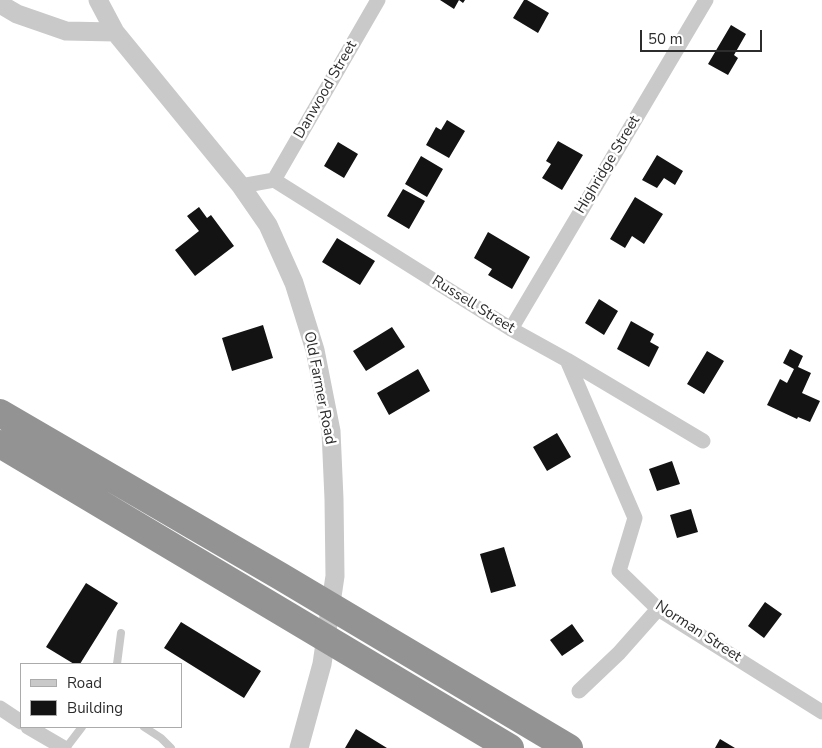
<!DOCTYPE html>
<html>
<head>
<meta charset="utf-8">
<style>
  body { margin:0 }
  #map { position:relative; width:822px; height:748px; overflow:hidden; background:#fff; font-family:"Nunito Sans",sans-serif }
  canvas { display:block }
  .legend { position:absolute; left:20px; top:663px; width:162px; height:65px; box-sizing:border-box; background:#fff; border:1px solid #ababab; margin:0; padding:6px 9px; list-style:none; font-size:15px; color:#2c2c2c }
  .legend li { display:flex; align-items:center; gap:10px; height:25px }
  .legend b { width:25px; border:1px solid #ababab }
  .scale { position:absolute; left:640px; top:30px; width:122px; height:22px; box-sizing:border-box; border:2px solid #2c2c2c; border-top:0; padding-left:6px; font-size:15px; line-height:18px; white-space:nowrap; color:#2c2c2c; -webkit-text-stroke:4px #fff; paint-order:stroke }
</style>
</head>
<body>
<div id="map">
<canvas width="822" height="748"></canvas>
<ul class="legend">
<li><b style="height:6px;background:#c9c9c9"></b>Road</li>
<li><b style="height:14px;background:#131313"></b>Building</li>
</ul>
<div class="scale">50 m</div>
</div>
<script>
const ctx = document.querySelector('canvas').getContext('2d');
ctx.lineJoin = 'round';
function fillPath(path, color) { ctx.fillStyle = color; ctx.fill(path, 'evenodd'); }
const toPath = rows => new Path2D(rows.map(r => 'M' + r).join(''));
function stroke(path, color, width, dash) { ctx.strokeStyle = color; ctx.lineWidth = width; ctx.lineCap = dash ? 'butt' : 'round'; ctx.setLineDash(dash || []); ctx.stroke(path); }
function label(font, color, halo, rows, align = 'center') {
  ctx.font = font + ' "Nunito Sans",sans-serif'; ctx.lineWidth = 5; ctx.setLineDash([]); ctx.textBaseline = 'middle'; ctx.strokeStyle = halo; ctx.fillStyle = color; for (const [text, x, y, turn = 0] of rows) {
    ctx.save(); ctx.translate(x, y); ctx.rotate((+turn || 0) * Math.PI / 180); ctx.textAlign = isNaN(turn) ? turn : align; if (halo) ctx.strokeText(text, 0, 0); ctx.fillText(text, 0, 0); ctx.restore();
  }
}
const building = toPath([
  [440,0,465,0,463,3,459,0,454,9],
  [524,0,527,0,549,13,538,33,513,18],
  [731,25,746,34,734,55,738,58,728,75,708,64],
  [447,120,465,131,449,158,426,145,436,127,441,130],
  [558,141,583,155,562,190,542,178,551,164,546,161],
  [338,142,358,154,344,178,324,166],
  [657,155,683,171,675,185,664,178,657,188,642,180],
  [421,156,443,169,427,197,405,184],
  [403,189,425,201,409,229,387,216],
  [635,197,663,214,644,244,632,236,625,248,610,239],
  [199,207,207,218,211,215,234,246,195,276,175,250,199,231,187,216],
  [488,232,530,257,512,289,488,275,492,269,474,258],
  [337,238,375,261,360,285,322,262],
  [599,299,618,311,604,335,585,323],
  [631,321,654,334,650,342,659,347,649,367,617,349],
  [263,325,273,358,232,371,222,338],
  [392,327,405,347,366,371,353,351],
  [790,349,803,356,798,367,811,373,802,393,820,401,810,422,798,417,797,419,767,405,780,379,787,383,794,369,783,363],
  [707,351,724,361,704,394,687,384],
  [418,369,430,391,389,415,377,393],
  [557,433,571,457,547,471,533,447],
  [672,461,680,484,657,491,649,469],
  [691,509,698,532,677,538,670,515],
  [504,547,516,586,491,593,480,554],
  [86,583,118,603,80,664,74,664,46,647],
  [765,602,782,614,764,638,748,626],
  [181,622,261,671,244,698,164,648],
  [572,624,584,641,562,656,550,640],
  [356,729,387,748,345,748],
  [720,739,735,748,715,748]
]);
const service = toPath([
  [117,664,121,633],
  [144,727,161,738,171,748],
  [66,748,82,727]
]);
const minor = toPath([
  [274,180,378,0],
  [241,186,274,180,511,329,567,360,703,441],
  [511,329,706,0],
  [567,360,635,518,619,571,658,609,822,712],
  [579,691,619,653,658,609],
  [0,708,21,722],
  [28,727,64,748]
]);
const tertiary = toPath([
  [98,0,115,32,241,186,268,225,294,283,315,350,331,431,334,499,335,576,322,664,299,748],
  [0,4,17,14,66,31,115,32]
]);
const motorway = toPath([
  [0,413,280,576,569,748],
  [0,444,510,748]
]);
const streetNames = [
  ["Danwood Street",326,90,-60],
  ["Highridge Street",608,165,-59],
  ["Russell Street",473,305,32],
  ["Old Farmer Road",319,388,79],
  ["Norman Street",698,632,33]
];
fillPath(building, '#131313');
stroke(service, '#c9c9c9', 8);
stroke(minor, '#c9c9c9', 15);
stroke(tertiary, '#c9c9c9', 19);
stroke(motorway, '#939393', 28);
label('15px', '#2c2c2c', '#fff', streetNames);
</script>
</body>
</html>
